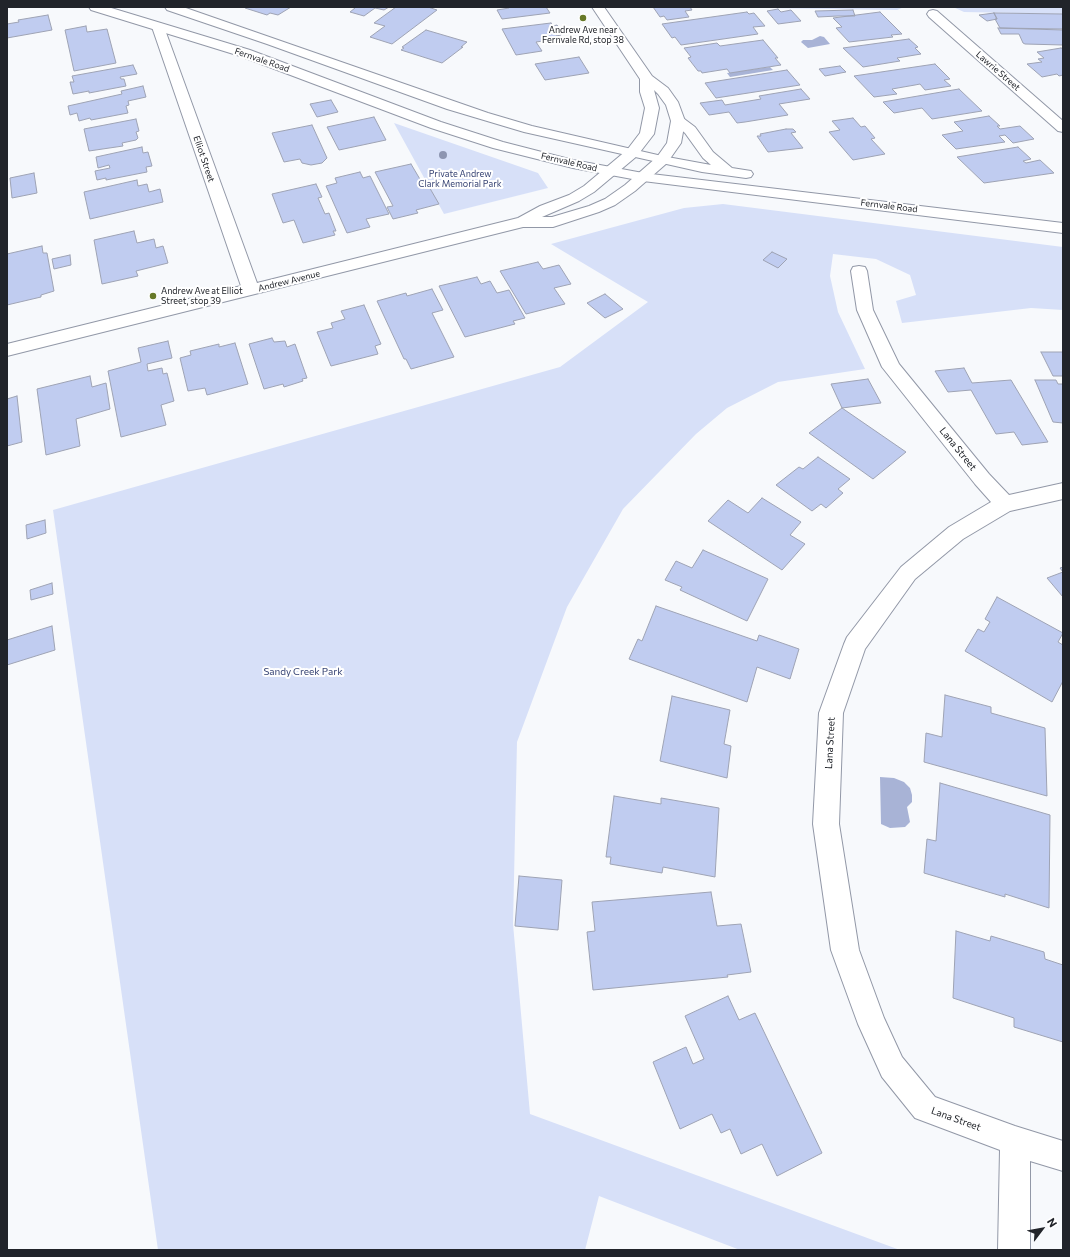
<!DOCTYPE html>
<html>
<head>
<meta charset="utf-8">
<style>
  body { margin:0 }
  #map { position:relative; width:1070px; height:1257px; overflow:hidden; background:#f7f9fc; font-family:Commissioner,sans-serif }
  canvas { display:block }
  .frame { position:absolute; inset:0; border:8px solid #21242a; pointer-events:none }
  .north { position:absolute; left:1022px; top:1209px; width:40px; height:40px; -webkit-text-stroke:3px #fff; paint-order:stroke; rotate:58deg; font-size:11px; font-weight:700; line-height:16px; text-align:center; color:#21242a }
  .north::after { content:''; display:block; margin:auto; width:14px; height:18px; background:#21242a; clip-path:polygon(50% 0,100% 100%,50% 72%,0 100%) }
</style>
</head>
<body>
<div id="map">
<canvas width="1070" height="1257"></canvas>
<div class="frame"></div>
<div class="north">N</div>
</div>
<script>
const ctx = document.querySelector('canvas').getContext('2d');
ctx.lineJoin = 'round';
function fillPath(path, color) { ctx.fillStyle = color; ctx.fill(path, 'evenodd'); }
const toPath = rows => new Path2D(rows.map(r => 'M' + r).join(''));
function stroke(path, color, width, dash) { ctx.strokeStyle = color; ctx.lineWidth = width; ctx.lineCap = dash ? 'butt' : 'round'; ctx.setLineDash(dash || []); ctx.stroke(path); }
function label(font, color, halo, rows, align = 'center') {
  ctx.font = font + ' Commissioner,sans-serif'; ctx.lineWidth = 4; ctx.setLineDash([]); ctx.textBaseline = 'middle'; ctx.strokeStyle = halo; ctx.fillStyle = color; for (const [text, x, y, turn = 0] of rows) {
    ctx.save(); ctx.translate(x, y); ctx.rotate((+turn || 0) * Math.PI / 180); ctx.textAlign = isNaN(turn) ? turn : align; if (halo) ctx.strokeText(text, 0, 0); ctx.fillText(text, 0, 0); ctx.restore();
  }
}
const green = toPath([
  [763,7,904,7,897,10,764,8],
  [953,7,1063,7,1063,14,964,12],
  [394,123,538,173,548,188,444,214],
  [723,204,1063,247,1063,310,1031,308,902,323,896,301,916,295,910,275,876,259,833,254,830,276,838,312,865,369,778,382,727,408,696,434,623,509,567,607,517,742,513,924,530,1114,900,1250,740,1250,599,1196,585,1250,158,1250,53,510,560,367,648,302,551,244,684,208]
]);
const water = toPath([
  [820,36,824,37,830,44,808,48,801,42,803,40,812,40],
  [770,67,773,70,730,77,727,73],
  [880,777,894,778,904,782,910,788,912,795,912,802,907,807,910,822,905,827,890,828,881,824]
]);
const building = toPath([
  [246,7,291,7,278,15,270,13,267,15,245,8,246,7],
  [351,7,389,7,384,10,375,8,364,16,350,12,355,8,351,7],
  [396,7,428,7,437,10,392,44,370,37,385,26,374,23,396,7],
  [508,7,546,7,550,13,502,19,497,10,509,8,508,7],
  [653,7,690,7,692,10,685,11,689,17,667,20,664,16,660,17,653,7],
  [778,9,781,12,791,10,801,21,778,24,767,11,778,9],
  [853,10,855,16,838,16,818,17,815,11,853,10],
  [747,12,749,14,754,13,765,26,753,27,758,34,681,45,675,37,672,38,662,24,747,12],
  [880,12,902,34,891,35,893,37,849,42,836,28,842,27,833,18,880,12],
  [994,13,1063,14,1063,29,1000,28,995,19,997,19,994,13],
  [994,13,997,19,987,21,979,15,994,13],
  [48,15,52,30,7,38,7,24,19,22,18,20,48,15],
  [551,23,553,26,557,25,562,32,560,32,561,35,556,36,557,39,536,42,542,51,516,55,502,29,551,23],
  [86,26,87,32,107,29,116,63,74,71,65,30,86,26],
  [998,28,1063,30,1063,45,1025,44,1023,43,1019,34,1001,34,998,28],
  [426,30,467,42,461,47,463,47,442,63,401,50,404,48,402,47,426,30],
  [909,39,918,47,915,48,921,54,897,58,900,61,863,67,843,48,909,39],
  [763,40,778,58,775,58,781,65,730,73,727,69,702,73,701,71,698,71,688,58,691,57,684,48,717,43,720,46,763,40],
  [1061,48,1063,49,1063,75,1059,76,1057,74,1042,77,1027,64,1042,62,1038,59,1044,58,1037,52,1061,48],
  [579,57,589,73,545,80,535,64,579,57],
  [935,64,950,79,944,80,951,86,925,90,920,84,915,85,892,89,897,94,874,97,854,76,935,64],
  [133,65,137,74,120,77,121,79,124,79,126,86,89,93,89,91,73,94,70,82,74,82,72,76,133,65],
  [840,66,846,72,825,76,819,69,840,66],
  [787,70,800,85,716,98,705,83,787,70],
  [143,86,146,97,128,101,129,105,126,106,128,113,91,120,90,118,79,121,77,113,70,115,68,106,122,94,121,91,143,86],
  [801,89,810,99,779,104,788,115,745,122,737,123,729,112,709,115,700,103,722,100,725,105,761,99,759,96,801,89],
  [959,89,982,111,932,119,922,108,894,113,883,102,959,89],
  [331,100,338,112,317,117,310,104,331,100],
  [989,116,1000,126,997,126,1000,129,1020,126,1034,139,1013,143,1005,135,999,136,1005,142,956,149,942,135,963,131,954,122,989,116],
  [374,117,386,140,339,150,327,127,374,117],
  [853,118,861,127,865,126,875,138,871,139,885,154,853,160,829,132,840,130,832,121,853,118],
  [136,119,139,131,136,132,138,138,136,140,122,143,123,146,89,151,84,129,136,119],
  [312,125,327,158,322,163,311,165,302,163,300,159,284,162,272,133,312,125],
  [786,129,793,129,796,132,791,133,803,148,768,152,757,136,761,136,760,134,786,129],
  [142,147,143,153,148,152,152,166,146,167,147,172,106,180,106,178,97,180,95,171,110,168,109,165,98,168,96,157,142,147],
  [1018,147,1031,159,1023,161,1026,163,1040,160,1054,173,984,183,957,157,1018,147],
  [411,164,424,186,428,185,439,204,416,210,418,213,393,219,387,207,393,206,375,172,411,164],
  [360,172,363,178,370,176,389,214,366,219,370,227,347,233,326,186,337,183,335,178,360,172],
  [34,173,37,193,12,198,10,178,34,173],
  [137,180,138,186,147,184,149,192,160,189,163,202,90,219,84,192,137,180],
  [316,184,322,197,318,198,325,214,329,213,336,231,333,231,335,235,303,243,294,220,283,223,272,194,316,184],
  [134,231,137,243,154,239,156,248,163,246,168,263,136,271,138,276,102,284,94,240,134,231],
  [42,246,43,253,47,253,54,291,41,295,41,297,7,305,7,254,42,246],
  [772,252,787,259,778,268,763,260,772,252],
  [70,255,71,265,54,269,52,259,70,255],
  [538,262,543,269,559,265,571,284,554,288,565,304,526,314,500,271,538,262],
  [477,277,481,284,490,281,497,293,509,290,525,318,513,321,515,324,465,337,439,286,477,277],
  [432,289,443,310,432,313,454,357,411,369,406,359,404,359,377,301,406,293,407,296,432,289],
  [605,294,623,309,605,318,587,303,605,294],
  [364,305,381,344,375,346,378,354,331,366,317,332,333,328,331,323,345,319,341,311,364,305],
  [272,338,274,342,285,341,287,347,295,344,307,378,302,379,303,381,284,387,283,384,264,389,249,344,272,338],
  [168,341,172,358,147,364,148,371,162,368,163,374,167,373,174,401,161,405,166,425,121,437,108,371,141,362,138,348,168,341],
  [235,343,248,384,207,395,205,388,188,391,180,358,191,355,190,351,219,344,219,347,235,343],
  [1041,352,1063,352,1063,376,1053,376,1041,352],
  [964,368,972,383,1011,380,1048,442,1022,445,1014,432,996,434,971,390,948,392,935,371,964,368],
  [90,376,92,387,106,383,110,409,76,419,80,446,46,455,37,389,90,376],
  [868,379,881,403,842,408,831,384,868,379],
  [1035,380,1056,380,1058,384,1063,384,1063,423,1053,422,1035,380],
  [17,396,22,442,7,446,7,399,17,396],
  [842,408,906,452,873,479,809,433,842,408],
  [818,457,850,479,838,489,843,493,826,508,821,504,812,511,776,485,799,467,803,469,818,457],
  [762,498,801,522,790,535,805,544,782,570,708,521,728,500,748,513,762,498],
  [45,520,46,533,27,539,26,525,45,520],
  [703,550,768,579,747,621,680,590,682,587,665,580,676,561,692,568,703,550],
  [1063,567,1063,597,1047,578,1063,572,1060,568,1063,567],
  [52,583,53,594,31,600,30,590,52,583],
  [997,597,1063,633,1058,642,1063,645,1063,681,1052,702,965,651,978,629,984,632,990,622,985,619,997,597],
  [656,606,757,641,759,635,799,649,790,679,757,667,747,702,629,659,638,639,642,641,656,606],
  [52,626,55,650,7,665,7,640,52,626],
  [945,695,991,707,991,713,1045,728,1047,796,924,762,926,733,942,737,945,695],
  [672,696,730,710,724,744,731,746,727,778,660,761,672,696],
  [940,783,1050,815,1049,908,1005,894,1005,897,924,873,927,839,936,841,940,783],
  [614,796,661,804,661,798,719,808,715,877,663,867,662,873,610,864,611,857,606,857,614,796],
  [519,876,562,880,558,930,515,926,519,876],
  [711,892,717,926,741,924,751,972,727,975,728,977,593,990,587,932,595,931,592,902,711,892],
  [956,931,990,941,991,936,1044,952,1045,959,1063,965,1063,1042,1014,1027,1014,1018,953,998,956,931],
  [728,996,739,1020,755,1013,822,1153,777,1176,762,1144,741,1154,730,1129,721,1133,712,1114,680,1129,653,1062,686,1047,693,1064,704,1059,685,1016,728,996]
]);
const minor = toPath([
  [592,7,604,7,652,76,668,88,678,102,685,121,681,143,667,163,635,191,615,205,599,212,553,227,523,227,7,356,7,344,241,286,152,27,154,24,158,23,162,24,164,27,257,283,518,218,540,206,569,195,584,186,627,150,640,133,645,108,640,92,640,79,592,7],
  [654,90,658,94,666,105,671,121,667,143,657,157,625,185,605,199,589,206,552,217,542,217,579,201,594,192,637,156,654,134,659,108,654,90],
  [933,10,937,11,1063,121,1063,132,1058,131,929,17,927,14,929,11,933,10],
  [859,266,865,267,867,271,873,310,899,364,989,474,1009,495,1063,483,1063,499,1010,511,963,539,915,579,865,649,843,713,839,824,859,950,884,1018,902,1057,935,1097,1015,1126,1063,1141,1063,1171,1030,1161,1030,1250,998,1250,1000,1150,915,1118,882,1077,858,1024,831,950,813,824,819,713,844,644,847,637,901,567,949,527,991,502,975,484,882,367,857,310,851,271,853,267,859,266]
]);
const tertiary = toPath([
  [89,7,108,7,250,50,441,122,503,142,573,160,643,173,1063,223,1063,233,643,181,573,168,493,148,431,128,240,56,91,10,89,7],
  [165,7,183,7,488,113,532,126,662,156,711,165,703,158,685,133,671,121,673,118,678,117,683,118,695,127,713,152,732,168,751,171,753,174,751,177,746,178,702,172,524,132,447,109,267,44,167,10,165,7]
]);
const trees = [
  [443,155]
];
const markers = [
  [583,18,4,"#677928"],
  [153,296,4,"#677928"]
];
const farPoinames = [
  ["Andrew Ave near",583,30],
  ["Fernvale Rd, stop 38",583,40],
  ["Andrew Ave at Elliot",161,291,"left"],
  ["Street, stop 39",161,301,"left"]
];
const farStreetnames = [
  ["Fernvale Road",262,60,19],
  ["Lawrie Street",998,71,41],
  ["Elliot Street",204,159,71],
  ["Fernvale Road",569,162,13],
  ["Fernvale Road",889,206,7],
  ["Andrew Avenue",289,281,-14]
];
const farParknames = [
  ["Private Andrew",460,174],
  ["Clark Memorial Park",460,184]
];
const streetNames = [
  ["Lana Street",958,449,51],
  ["Lana Street",830,743,-87],
  ["Lana Street",956,1119,20]
];
const parkNames = [
  ["Sandy Creek Park",303,672]
];
fillPath(green, '#d7e0f8');
fillPath(water, '#a8b3d6');
fillPath(building, '#c0ccf0');
stroke(building, '#9ea3b4', 1);
stroke(minor, '#9298a7', 2);
stroke(tertiary, '#9298a7', 2);
fillPath(minor, '#fff');
fillPath(tertiary, '#fff');
ctx.fillStyle = '#8d95b1';
for (const [x, y] of trees) { ctx.beginPath(); ctx.arc(x, y, 4, 0, 2 * Math.PI); ctx.fill(); }
for (const [x, y, r, color] of markers) { const dot = new Path2D(); dot.arc(x, y, r, 0, 2 * Math.PI); ctx.fillStyle = color; ctx.fill(dot); stroke(dot, '#fff', 1.5); }
label('9px', '#21242a', '#fff', farPoinames);
label('9px', '#21242a', '#fff', farStreetnames);
label('9px', '#374474', '#fff', farParknames);
label('10px', '#21242a', '#fff', streetNames);
label('10px', '#374474', '#fff', parkNames);
</script>
</body>
</html>
